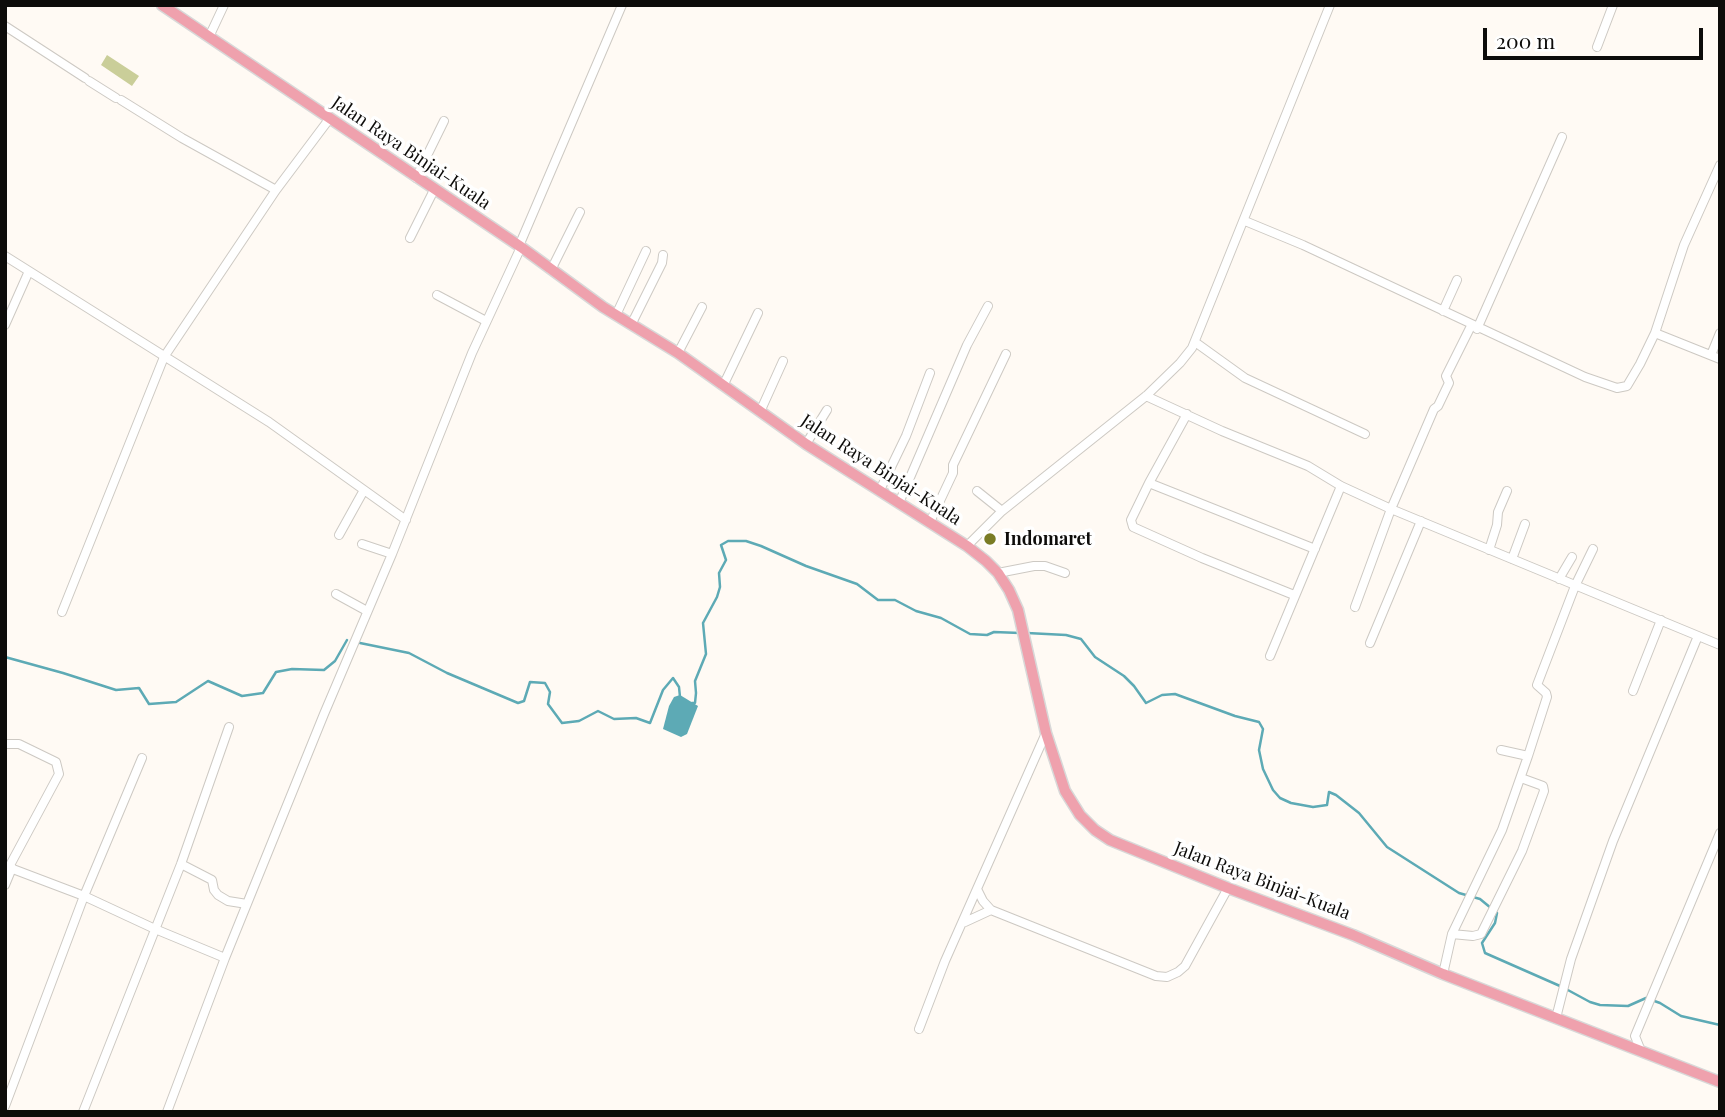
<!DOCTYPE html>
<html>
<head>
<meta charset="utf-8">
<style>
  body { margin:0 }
  #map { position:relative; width:1725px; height:1117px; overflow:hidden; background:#fffaf4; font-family:"Playfair Display",serif }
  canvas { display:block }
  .frame { position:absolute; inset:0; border:7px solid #0d0c0a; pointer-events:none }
  .scale { position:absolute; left:1483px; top:28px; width:220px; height:32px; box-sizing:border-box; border:4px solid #0d0c0a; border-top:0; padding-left:9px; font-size:21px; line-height:24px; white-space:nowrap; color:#0d0c0a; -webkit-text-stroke:5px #fff; paint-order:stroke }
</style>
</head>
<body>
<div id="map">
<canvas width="1725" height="1117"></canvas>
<div class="frame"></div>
<div class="scale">200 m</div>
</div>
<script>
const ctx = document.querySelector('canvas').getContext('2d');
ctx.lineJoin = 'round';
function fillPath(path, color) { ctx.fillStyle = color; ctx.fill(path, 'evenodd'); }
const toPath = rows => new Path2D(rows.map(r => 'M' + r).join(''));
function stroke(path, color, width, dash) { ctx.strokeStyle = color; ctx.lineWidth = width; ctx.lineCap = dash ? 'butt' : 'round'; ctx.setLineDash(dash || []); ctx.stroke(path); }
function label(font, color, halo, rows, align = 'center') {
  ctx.font = font + ' "Playfair Display",serif'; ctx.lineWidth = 7; ctx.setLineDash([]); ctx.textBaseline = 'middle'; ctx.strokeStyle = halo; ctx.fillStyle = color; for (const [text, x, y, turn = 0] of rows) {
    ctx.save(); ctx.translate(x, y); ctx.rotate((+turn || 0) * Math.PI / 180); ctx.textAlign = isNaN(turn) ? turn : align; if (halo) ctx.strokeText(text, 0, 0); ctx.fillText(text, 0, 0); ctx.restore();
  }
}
const green = toPath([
  [107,55,139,76,132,86,101,65]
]);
const water = toPath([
  [680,695,698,706,687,734,681,737,663,729,669,706,674,697]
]);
const stream = toPath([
  [1027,633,1066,635,1081,639,1095,657,1124,676,1134,686,1146,703,1162,695,1175,694,1235,716,1259,722,1263,729,1259,750,1263,769,1273,790,1280,798,1291,803,1313,807,1327,805,1329,792,1336,795,1359,813,1387,847,1459,893,1480,899,1497,913,1495,923,1482,943,1485,953,1560,986],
  [360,643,409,653,447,673,518,703,524,701,530,682,545,683,550,692,548,704,562,723,579,721,598,711,614,719,636,718,650,723,663,690,673,678,679,687,680,697],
  [5,657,63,673,116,690,139,688,149,704,176,702,208,681,242,696,263,693,276,672,292,669,324,670,335,661,347,640],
  [692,703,695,703,696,693,695,681,706,654,703,623,717,597,720,587,719,573,726,560,721,545,728,541,746,541,761,546,806,566,857,584,878,600,895,600,916,611,941,618,970,634,987,635,994,632,1020,633],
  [1566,989,1590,1002,1600,1005,1628,1006,1646,998,1660,1003,1681,1016,1720,1025]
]);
const minor = toPath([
  [5,26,85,78],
  [209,37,224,5],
  [1597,47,1613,5],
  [89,81,116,98],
  [121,100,182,138,276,190],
  [416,178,444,121],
  [1245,221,1303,245,1585,377,1617,388,1627,386,1640,364,1655,333,1720,359],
  [410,238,434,190],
  [519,246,622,5],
  [5,256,269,422,406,520],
  [551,270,580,212],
  [437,295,486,321],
  [1443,311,1457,280],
  [616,315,646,251],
  [5,325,29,271],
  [631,325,662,263,663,255],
  [1477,329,1562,137],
  [1655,333,1684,245,1720,165],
  [1195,342,1245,378,1365,434],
  [678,353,702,307],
  [1711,355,1720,333],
  [723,386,758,313],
  [1146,396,1222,431,1308,466,1341,486,1391,509,1720,645],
  [760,412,783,361],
  [1187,414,1149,483,1315,549],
  [806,444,827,410],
  [1149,483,1131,520,1133,527,1202,558,1294,595],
  [880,490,906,436,930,373],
  [977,491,1002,511],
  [899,503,967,345,988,306],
  [930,522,953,473,953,465,1006,354],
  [339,535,364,490],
  [362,544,392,554],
  [967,546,1002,511,1146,396,1180,363,1192,348,1330,5],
  [1489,550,1497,525,1498,512,1507,491],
  [1512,559,1525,524],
  [998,573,1034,566,1045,566,1065,573],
  [1559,579,1572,557],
  [336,594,367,611],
  [1355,607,1391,509,1434,409,1438,406,1449,383,1446,376,1471,326],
  [62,612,164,357,276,190,330,118],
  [1370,643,1421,521],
  [1270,656,1341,486],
  [1633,691,1661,620],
  [5,744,19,744,56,762,59,774,9,867],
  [1501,750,1528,756,1547,697,1546,693,1537,685,1575,586,1593,549],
  [142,758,84,896,155,929,225,958],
  [181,864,212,880,214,890,218,895,228,901,247,904],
  [5,866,84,896,5,1106],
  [5,885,12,868],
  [977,889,983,901,991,910,1156,976,1167,977,1178,972,1185,966,1228,888],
  [965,922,991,910],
  [1452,934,1473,936,1481,934,1522,851,1544,791,1543,786,1521,778],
  [1443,974,1452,934,1502,830,1528,756],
  [1556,1018,1571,959,1613,841,1698,636],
  [919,1029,945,961,1046,733],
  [1641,1051,1635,1036,1720,833],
  [83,1112,181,864,229,727],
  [167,1112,225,958,324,714,392,554,472,353,521,247]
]);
const major = toPath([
  [162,5,521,247,603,307,678,353,806,444,967,546,986,561,998,573,1009,590,1018,610,1046,733,1065,791,1080,815,1095,830,1110,840,1228,888,1353,935,1443,974,1720,1082]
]);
const markers = [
  [990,539,7,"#7a7c25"]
];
const streetNames = [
  ["Jalan Raya Binjai-Kuala",411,153,34],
  ["Jalan Raya Binjai-Kuala",881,470,33],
  ["Jalan Raya Binjai-Kuala",1262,881,21]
];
const poiNames = [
  ["Indomaret",1004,539]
];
fillPath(green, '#cace99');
fillPath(water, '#5daab5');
stroke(stream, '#5daab5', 2.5);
stroke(minor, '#cdc9c3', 10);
stroke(major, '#d8d8d8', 13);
stroke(minor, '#fff', 8);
stroke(major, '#efa1ad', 10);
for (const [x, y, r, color] of markers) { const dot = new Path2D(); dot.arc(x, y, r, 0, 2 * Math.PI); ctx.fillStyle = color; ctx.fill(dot); stroke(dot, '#fff', 2.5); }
label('18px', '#0d0c0a', '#fff', streetNames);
label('bold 18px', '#0d0c0a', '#fff', poiNames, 'left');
</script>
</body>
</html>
